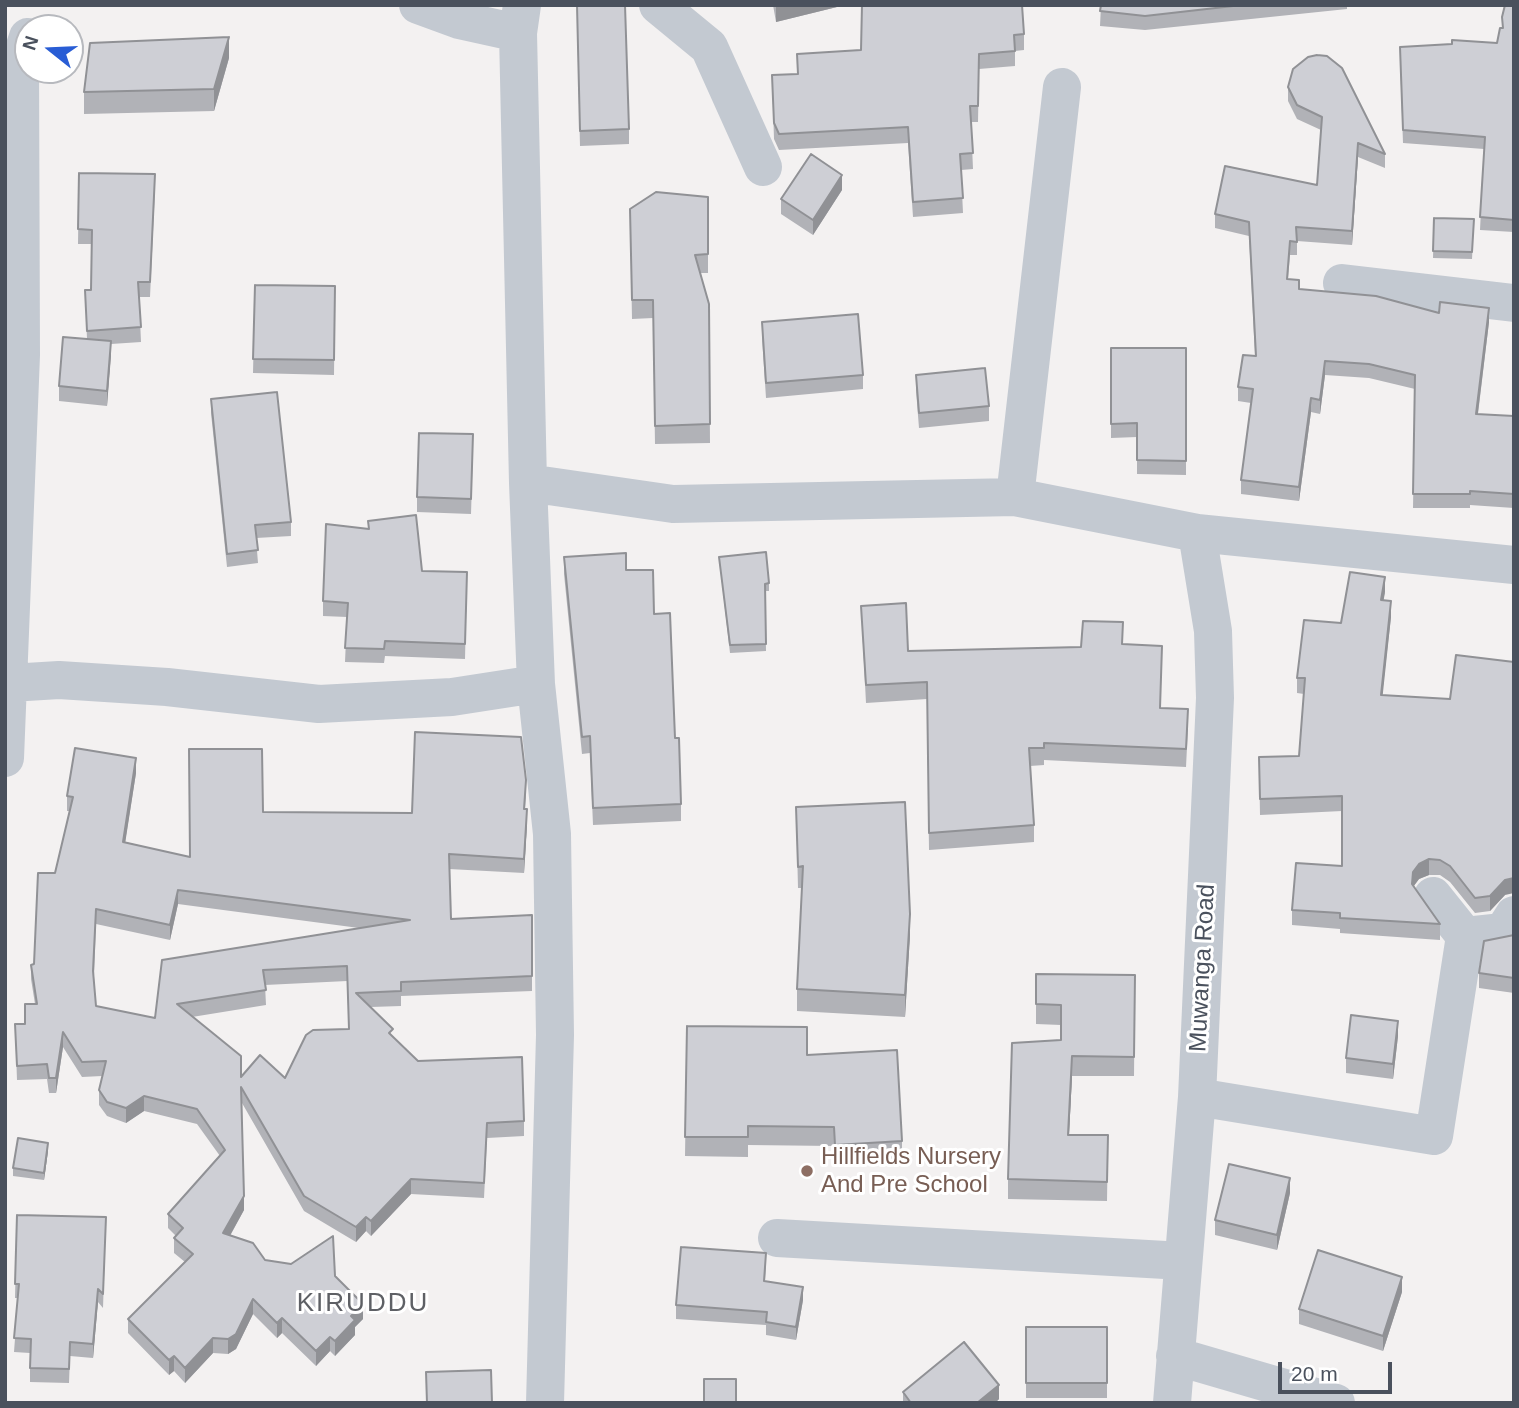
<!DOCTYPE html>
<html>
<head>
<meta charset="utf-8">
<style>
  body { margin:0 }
  #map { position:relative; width:1519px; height:1408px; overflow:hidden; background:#f3f1f1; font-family:Helvetica,sans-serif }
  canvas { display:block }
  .frame { position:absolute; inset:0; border:7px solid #4a515d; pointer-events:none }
  .north { position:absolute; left:14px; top:14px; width:70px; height:70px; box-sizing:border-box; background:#fff; border:2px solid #b7b9be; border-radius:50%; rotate:288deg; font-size:19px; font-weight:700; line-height:28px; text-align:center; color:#4a515d }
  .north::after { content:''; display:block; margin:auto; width:24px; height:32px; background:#295dd5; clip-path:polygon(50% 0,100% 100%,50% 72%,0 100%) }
  .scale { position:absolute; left:1278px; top:1362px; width:114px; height:32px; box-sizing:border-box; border:4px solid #4a515d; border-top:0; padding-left:9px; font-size:21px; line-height:24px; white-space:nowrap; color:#4a515d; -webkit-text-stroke:5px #fff; paint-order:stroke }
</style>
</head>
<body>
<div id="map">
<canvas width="1519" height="1408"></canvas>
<div class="frame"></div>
<div class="north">N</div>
<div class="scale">20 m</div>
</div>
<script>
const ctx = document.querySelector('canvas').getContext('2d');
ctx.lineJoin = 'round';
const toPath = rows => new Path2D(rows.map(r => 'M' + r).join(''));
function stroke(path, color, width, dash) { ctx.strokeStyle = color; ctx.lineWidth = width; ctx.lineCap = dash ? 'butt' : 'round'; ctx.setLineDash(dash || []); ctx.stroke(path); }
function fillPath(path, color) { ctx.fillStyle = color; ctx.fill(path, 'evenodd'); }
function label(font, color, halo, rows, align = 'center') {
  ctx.font = font + ' Helvetica,sans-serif'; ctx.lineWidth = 6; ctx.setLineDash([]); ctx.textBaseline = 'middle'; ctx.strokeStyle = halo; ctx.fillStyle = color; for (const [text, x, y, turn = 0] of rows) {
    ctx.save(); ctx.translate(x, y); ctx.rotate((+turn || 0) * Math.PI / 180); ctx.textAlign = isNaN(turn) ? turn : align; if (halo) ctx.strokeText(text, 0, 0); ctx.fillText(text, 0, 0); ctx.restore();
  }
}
const minor = toPath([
  [418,5,459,20,518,33],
  [522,5,518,33,528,483,536,684,552,834,555,1035,545,1403],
  [658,5,709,47,763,167],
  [1342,283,1514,303],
  [528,483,673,504,1015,497,1197,533,1514,565],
  [1015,497,1062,87],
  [10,683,59,680,167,687,319,704,452,697,536,684],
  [5,758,21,355,20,61,28,37],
  [1465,936,1503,932,1514,915],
  [1197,1097,1434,1136,1465,936,1433,896],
  [777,1238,1183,1261],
  [1175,1356,1336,1403],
  [1172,1403,1197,1097,1215,698,1213,631,1197,533]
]);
const wall = toPath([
  [773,5,837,5,837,7,776,22],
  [1101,5,1347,5,1347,9,1145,30,1100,26],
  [1514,5,1514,232,1480,230,1484,149,1403,143,1400,60,1497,43,1502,28,1502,17],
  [577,20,629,129,629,144,580,146],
  [1024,34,1024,50,1015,51,1015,66,979,69,978,122,971,122,973,169,961,170,963,213,913,217,908,143,779,150,774,139,772,75,797,74,797,54,861,50],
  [229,58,214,111,84,114,84,92],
  [1288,87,1385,154,1385,168,1358,157,1352,245,1297,241,1297,255,1290,255,1288,279,1299,289,1489,322,1478,414,1514,416,1514,508,1470,505,1470,508,1413,508,1415,389,1369,378,1325,375,1320,414,1311,412,1299,501,1241,494,1241,480,1251,403,1238,401,1238,387,1255,356,1249,236,1215,228,1215,214,1317,185,1321,130,1297,119,1288,101],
  [79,173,155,189,150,297,139,297,141,342,111,344,107,406,59,401,59,386,87,339,85,290,91,290,92,244,78,244],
  [842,190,813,235,781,214,781,199],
  [708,197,708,273,700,273,709,304,710,443,655,444,653,318,632,319,630,209],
  [1434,218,1474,219,1472,259,1433,258],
  [255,285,335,286,334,375,253,373],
  [762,322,863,375,863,389,766,398,762,337],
  [1111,348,1186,348,1186,475,1137,474,1137,437,1111,438],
  [916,375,989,406,989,421,919,428,916,390],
  [211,399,291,522,291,536,256,538,258,563,227,567,211,413],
  [473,449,471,514,417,512,417,497],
  [368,521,422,571,467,572,465,659,385,656,384,663,345,662,347,617,323,616,323,601,368,529],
  [564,557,626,570,654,614,675,738,681,804,681,821,593,825,590,753,582,754,564,574],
  [719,557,769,583,769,591,765,591,766,651,730,653],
  [1385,592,1383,600,1391,617,1382,695,1505,895,1490,911,1475,913,1450,882,1440,875,1429,875,1419,879,1413,887,1440,924,1440,940,1340,933,1340,929,1292,925,1292,910,1342,866,1342,811,1260,815,1259,757,1299,756,1304,694,1297,693,1297,678,1341,623],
  [861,606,908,651,1081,647,1123,644,1162,663,1160,708,1188,727,1186,767,1044,760,1044,765,1030,766,1034,825,1034,842,929,850,927,699,866,703],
  [136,773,125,842,189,857,263,812,412,813,526,795,525,809,527,823,524,873,449,869,451,919,532,976,532,991,401,996,401,1006,371,1007,393,1037,418,1061,524,1121,524,1136,487,1138,484,1198,411,1194,371,1236,366,1231,356,1242,304,1211,242,1103,244,1210,230,1236,265,1260,335,1276,363,1319,355,1327,355,1335,335,1356,330,1351,316,1366,282,1333,277,1338,253,1314,236,1349,228,1354,213,1353,185,1383,174,1371,169,1375,128,1333,128,1319,185,1262,174,1253,174,1238,176,1236,168,1228,168,1214,220,1156,197,1124,144,1111,126,1123,107,1116,99,1105,99,1090,102,1076,82,1077,63,1047,56,1093,49,1093,47,1079,17,1080,15,1024,25,1024,35,1004,31,979,31,965,34,964,70,811,67,811,67,796],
  [178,904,359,928,162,960,155,1018,96,1006,94,977,96,924,170,940],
  [347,981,349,1029,285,1078,241,1077,192,1017,266,1005,265,985],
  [796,807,910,935,905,1017,797,1011,797,989,802,888,798,888],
  [1514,935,1514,993,1479,988,1479,973],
  [1036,974,1135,975,1134,1076,1072,1076,1069,1135,1108,1135,1107,1201,1008,1199,1008,1179,1061,1040,1061,1025,1036,1024],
  [687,1026,807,1055,902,1141,902,1161,835,1164,834,1146,748,1145,748,1157,685,1156],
  [1398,1036,1393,1079,1346,1073,1346,1058],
  [48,1151,44,1180,13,1176,13,1168],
  [1290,1193,1277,1250,1215,1235,1215,1220],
  [17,1215,106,1217,103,1308,98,1302,93,1358,70,1356,69,1383,30,1382,30,1353,14,1352,18,1298,15,1298],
  [766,1266,765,1281,803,1300,796,1340,766,1335,766,1325,676,1319,676,1305],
  [1402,1292,1383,1351,1299,1324,1299,1309],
  [1026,1327,1107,1327,1107,1398,1026,1398],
  [903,1392,999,1399,995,1403,903,1403]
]);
const shadedWall = toPath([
  [782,5,837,5,837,7,776,22,776,7],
  [229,37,229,58,214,111,214,89],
  [1358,143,1358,157,1352,245,1352,231],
  [842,175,842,190,813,235,813,220],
  [1489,308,1489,322,1476,428,1476,414],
  [111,341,111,356,107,406,107,391],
  [1325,361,1325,375,1320,414,1320,400],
  [1311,398,1311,412,1299,501,1299,487],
  [1385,577,1385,592,1381,616,1381,600],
  [1391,601,1391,617,1381,711,1381,695],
  [136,758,136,773,123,857,123,842],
  [527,809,527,823,524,873,524,859],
  [1429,859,1429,875,1419,879,1413,887,1412,884,1413,872,1419,864],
  [1514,878,1514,893,1505,895,1490,911,1490,896,1505,880],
  [178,890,178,904,170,940,170,925],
  [910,914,910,935,905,1017,905,995],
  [1398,1021,1398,1036,1393,1079,1393,1064],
  [63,1032,63,1047,56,1093,56,1078],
  [1072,1056,1072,1076,1068,1154,1068,1135],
  [144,1096,144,1111,126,1123,126,1108],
  [48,1143,48,1151,44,1180,44,1173],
  [1290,1178,1290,1193,1277,1250,1277,1235],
  [411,1179,411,1194,371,1236,371,1221],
  [244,1196,244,1210,223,1248,223,1233],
  [366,1217,366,1231,356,1242,356,1227],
  [1402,1277,1402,1292,1383,1351,1383,1336],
  [803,1287,803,1300,796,1340,796,1327],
  [98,1289,98,1302,93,1358,93,1344],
  [253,1299,253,1314,236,1349,228,1354,228,1339],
  [363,1304,363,1319,355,1327,355,1335,335,1356,335,1341,351,1316],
  [282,1318,282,1333,277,1338,277,1323],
  [330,1337,330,1351,316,1366,316,1351],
  [213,1338,213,1353,185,1383,185,1368],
  [174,1356,174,1371,169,1375,169,1360],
  [999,1385,999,1399,995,1403,977,1403]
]);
const building = toPath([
  [577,5,625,5,629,129,580,131,577,5],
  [862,5,1022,5,1024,34,1014,35,1015,51,979,54,978,106,970,106,973,153,960,154,963,198,913,202,908,127,779,134,774,123,772,75,798,74,797,54,861,50,862,5],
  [1101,5,1242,5,1145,16,1100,11,1101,5],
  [1505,5,1514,5,1514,220,1480,217,1485,137,1403,130,1400,47,1452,44,1452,40,1497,43,1500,28,1503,28,1502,17,1505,5],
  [229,37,214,89,84,92,90,43,229,37],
  [1317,55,1327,56,1342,68,1385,154,1358,143,1352,231,1296,227,1297,242,1290,241,1287,279,1299,280,1299,289,1376,296,1439,313,1440,302,1489,308,1476,414,1514,416,1514,494,1470,491,1470,494,1413,494,1415,375,1369,364,1325,361,1320,400,1311,398,1299,487,1241,480,1253,389,1238,387,1243,355,1256,356,1249,222,1215,214,1225,166,1317,185,1322,117,1297,105,1288,87,1293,69,1308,57,1317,55],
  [811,154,842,175,813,220,781,199,811,154],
  [79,173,155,174,150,282,138,282,141,327,87,331,85,290,91,290,92,230,78,229,79,173],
  [656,192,708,197,708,254,695,255,709,304,710,424,655,426,653,300,632,300,630,209,656,192],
  [1434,218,1474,219,1472,252,1433,251,1434,218],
  [255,285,335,286,334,360,253,359,255,285],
  [858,314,863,375,766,383,762,322,858,314],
  [63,337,111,341,107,391,59,386,63,337],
  [1111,348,1186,348,1186,461,1137,460,1137,423,1111,424,1111,348],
  [985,368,989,406,919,413,916,375,985,368],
  [277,392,291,522,255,525,258,550,227,554,211,399,277,392],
  [419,433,473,434,471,499,417,497,419,433],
  [416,515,422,571,467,572,465,644,385,641,384,649,345,648,348,603,323,601,326,524,369,529,368,521,416,515],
  [766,552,769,583,765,584,766,644,730,645,719,557,766,552],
  [626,553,626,570,653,570,654,614,670,613,675,738,679,738,681,804,593,808,590,736,582,737,564,557,626,553],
  [1350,572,1385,577,1381,600,1391,601,1381,695,1450,699,1456,655,1514,662,1514,878,1505,880,1490,896,1475,898,1450,866,1440,860,1429,859,1419,864,1413,872,1412,884,1440,924,1340,918,1340,913,1292,910,1296,863,1342,866,1342,796,1260,799,1259,757,1299,756,1305,678,1297,678,1304,620,1341,623,1350,572],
  [906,603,908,651,1081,647,1083,621,1123,622,1122,644,1162,646,1160,708,1188,709,1186,749,1044,743,1044,748,1029,748,1034,825,929,833,927,682,866,685,861,606,906,603],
  [415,732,521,737,526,780,524,809,527,809,524,859,449,854,451,919,532,915,532,976,401,982,401,991,356,993,393,1029,389,1033,418,1061,522,1057,524,1121,487,1123,484,1183,411,1179,371,1221,366,1217,356,1227,304,1196,241,1087,244,1196,223,1233,253,1243,265,1260,291,1264,333,1236,335,1276,363,1304,351,1316,355,1320,335,1341,330,1337,316,1351,282,1318,277,1323,253,1299,236,1334,228,1339,213,1338,185,1368,174,1356,169,1360,128,1319,193,1254,174,1238,183,1228,168,1214,225,1150,197,1109,144,1096,126,1108,107,1102,99,1090,106,1061,82,1062,63,1032,56,1078,49,1078,47,1064,17,1066,15,1024,25,1024,25,1004,37,1004,31,965,34,964,38,873,55,873,73,797,67,796,75,748,136,758,123,842,190,857,189,749,262,749,263,812,412,813,415,732],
  [178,890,410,920,162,960,155,1018,96,1006,93,971,96,909,170,925,178,890],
  [347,966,349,1029,313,1030,306,1035,285,1078,260,1055,241,1077,241,1056,177,1004,266,990,263,970,347,966],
  [905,802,910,914,905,995,797,989,803,866,798,867,796,807,905,802],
  [1514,935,1514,978,1479,973,1484,941,1514,935],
  [1036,974,1135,975,1134,1057,1072,1056,1068,1135,1108,1135,1107,1182,1008,1179,1012,1043,1061,1040,1061,1005,1036,1004,1036,974],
  [1351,1015,1398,1021,1393,1064,1346,1058,1351,1015],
  [687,1026,807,1027,807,1055,897,1050,902,1141,835,1145,834,1127,748,1126,748,1137,685,1137,687,1026],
  [18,1138,48,1143,44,1173,13,1168,18,1138],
  [1229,1164,1290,1178,1277,1235,1215,1220,1229,1164],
  [17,1215,106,1217,103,1294,98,1289,93,1344,70,1342,69,1369,30,1368,31,1339,14,1338,19,1284,15,1284,17,1215],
  [681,1247,766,1253,764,1281,803,1287,796,1327,766,1322,767,1312,676,1305,681,1247],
  [1318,1250,1402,1277,1383,1336,1299,1309,1318,1250],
  [1026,1327,1107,1327,1107,1383,1026,1383,1026,1327],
  [964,1342,999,1385,977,1403,911,1403,903,1392,964,1342],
  [491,1370,492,1403,427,1403,426,1372,491,1370],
  [704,1379,736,1379,736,1403,704,1403,704,1379]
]);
const markers = [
  [807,1171,7,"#8d6e63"]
];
const streetNames = [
  ["Muwanga Road",1203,968,-87]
];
const educationNames = [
  ["Hillfields Nursery",821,1157],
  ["And Pre School",821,1185]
];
const neighbourhoodNames = [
  ["KIRUDDU",363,1304]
];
stroke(minor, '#c3c9d1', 38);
fillPath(wall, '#b1b2b7');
fillPath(shadedWall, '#909195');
fillPath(building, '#cecfd5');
stroke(building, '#909195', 2);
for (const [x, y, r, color] of markers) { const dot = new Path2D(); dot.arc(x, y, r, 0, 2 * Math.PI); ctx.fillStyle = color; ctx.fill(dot); stroke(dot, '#fff', 2.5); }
label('24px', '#4a515d', '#fff', streetNames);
label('24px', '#785e54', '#fff', educationNames, 'left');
ctx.letterSpacing = '2px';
label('26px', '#5e6065', '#fff', neighbourhoodNames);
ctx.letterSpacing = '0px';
</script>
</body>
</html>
